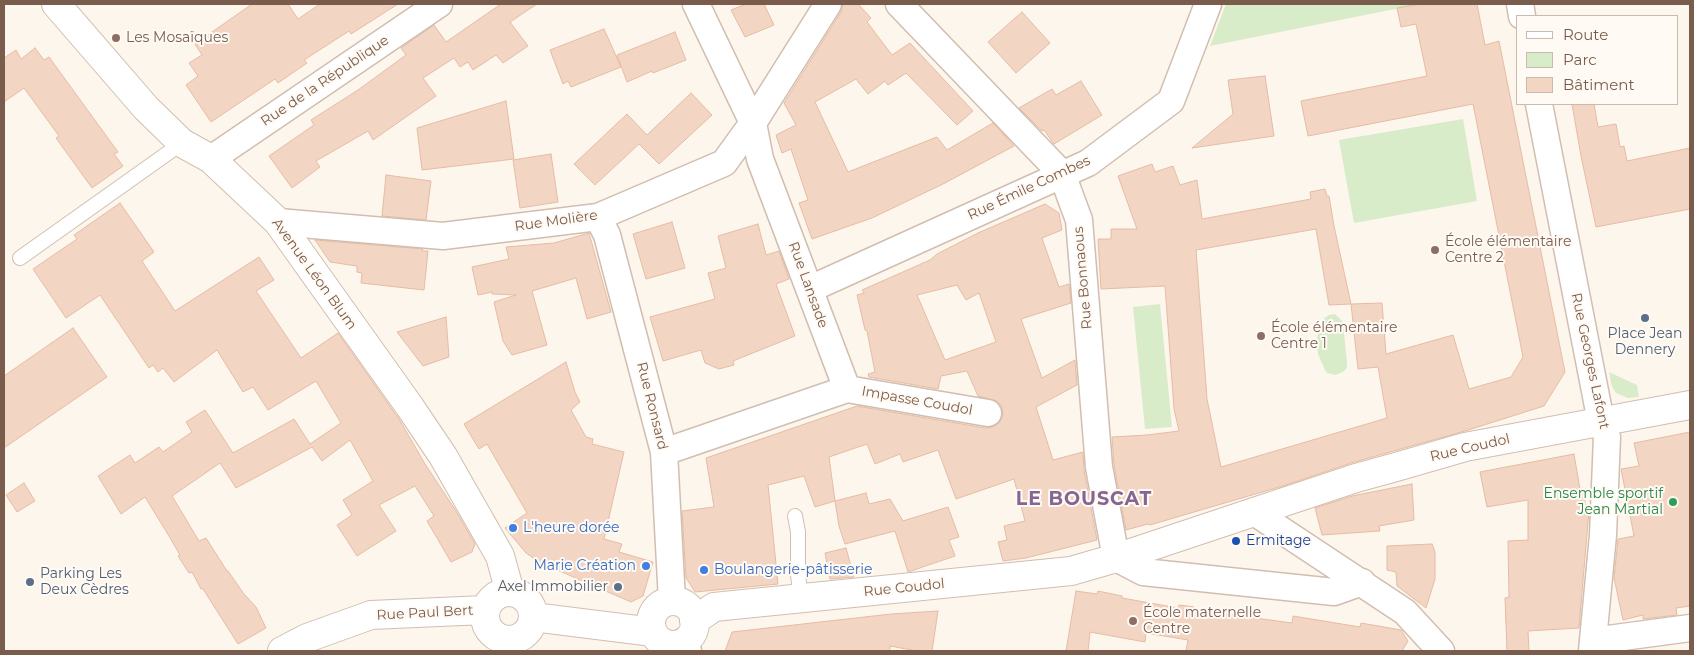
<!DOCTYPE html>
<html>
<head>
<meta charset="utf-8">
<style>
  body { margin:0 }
  #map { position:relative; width:1694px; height:655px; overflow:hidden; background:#fdf6ec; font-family:Montserrat,sans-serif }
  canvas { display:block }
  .frame { position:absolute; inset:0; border:5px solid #7a5c4d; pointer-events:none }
  .legend { position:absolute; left:1516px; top:15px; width:162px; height:90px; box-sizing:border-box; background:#fffaf3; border:1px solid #cabbb1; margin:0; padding:6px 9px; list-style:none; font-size:15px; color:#7a5c4d }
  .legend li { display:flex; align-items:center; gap:10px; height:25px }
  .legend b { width:25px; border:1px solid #cabbb1 }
</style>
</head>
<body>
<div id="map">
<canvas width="1694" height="655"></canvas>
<div class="frame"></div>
<ul class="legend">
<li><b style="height:6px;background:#fff"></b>Route</li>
<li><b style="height:14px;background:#d8ecc9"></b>Parc</li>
<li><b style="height:14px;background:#f3d5c3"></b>Bâtiment</li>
</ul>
</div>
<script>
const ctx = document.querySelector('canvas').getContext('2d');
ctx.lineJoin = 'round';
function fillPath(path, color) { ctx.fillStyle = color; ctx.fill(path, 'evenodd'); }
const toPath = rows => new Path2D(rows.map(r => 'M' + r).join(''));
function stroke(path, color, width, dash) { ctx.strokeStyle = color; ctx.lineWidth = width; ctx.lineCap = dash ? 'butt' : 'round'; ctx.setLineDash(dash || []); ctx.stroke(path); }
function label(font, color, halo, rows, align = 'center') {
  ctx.font = font + ' Montserrat,sans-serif'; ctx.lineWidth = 4; ctx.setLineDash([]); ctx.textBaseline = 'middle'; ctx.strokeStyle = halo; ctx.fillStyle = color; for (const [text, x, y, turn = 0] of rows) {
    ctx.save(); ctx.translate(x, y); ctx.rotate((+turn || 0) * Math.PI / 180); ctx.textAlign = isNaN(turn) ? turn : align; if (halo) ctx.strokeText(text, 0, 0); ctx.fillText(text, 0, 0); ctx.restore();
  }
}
const green = toPath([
  [1226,4,1420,4,1210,46],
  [1463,119,1477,201,1354,223,1339,140],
  [1160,304,1172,427,1145,429,1133,307],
  [1335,314,1343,322,1347,363,1347,368,1343,372,1335,375,1327,373,1325,370,1318,354,1317,341,1318,330,1323,319,1329,315],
  [1609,372,1637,385,1639,397,1628,398,1616,393,1612,387]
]);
const building = toPath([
  [252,4,288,4,298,19,320,4,398,4,351,34,349,31,304,60,307,63,278,83,275,79,211,122,186,85,198,76,189,63,202,55,195,44,252,4],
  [501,4,537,4,510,22,528,46,503,63,496,55,473,70,468,62,460,67,454,58,423,78,436,96,373,140,368,131,316,161,320,167,292,188,269,156,314,125,311,120,358,90,406,55,401,48,434,25,446,42,501,4],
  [746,4,764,4,774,25,745,37,731,10,746,4],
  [843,4,858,4,871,18,867,22,892,55,910,43,973,111,957,125,906,73,888,85,885,81,868,94,856,79,815,102,848,172,937,137,947,150,993,123,1014,146,943,184,872,218,812,239,799,203,808,200,791,149,782,153,776,135,796,125,784,103,841,12,843,4],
  [1421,4,1477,4,1485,45,1499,41,1565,372,1544,406,1465,431,1351,463,1286,485,1150,525,1148,524,1126,530,1114,465,1112,437,1147,435,1179,431,1174,409,1165,286,1101,289,1098,239,1111,239,1111,229,1137,229,1118,176,1152,164,1155,172,1173,166,1180,185,1197,180,1202,219,1311,199,1310,192,1325,189,1327,196,1329,196,1334,226,1351,304,1382,303,1386,354,1453,335,1469,389,1511,377,1523,357,1473,104,1308,136,1301,101,1427,76,1416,24,1401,27,1397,8,1421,4],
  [1316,229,1329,305,1351,304,1358,369,1378,367,1387,418,1221,467,1207,399,1196,250,1316,229],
  [1022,12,1050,43,1016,73,988,42,1022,12],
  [604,29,621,67,571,87,568,81,563,84,550,50,604,29],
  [675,32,686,60,653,73,652,71,627,82,617,55,675,32],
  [35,48,44,60,49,57,118,152,114,154,123,166,92,188,56,138,59,136,24,88,4,102,4,58,16,50,21,59,35,48],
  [1265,76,1274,136,1192,148,1233,114,1228,80,1265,76],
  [1081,81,1102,115,1054,144,1044,130,1042,131,1019,108,1052,89,1056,95,1081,81],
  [691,93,712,115,659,164,639,144,595,185,574,164,627,114,647,135,691,93],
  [506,101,514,159,422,170,417,128,506,101],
  [1572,104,1594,104,1598,127,1616,124,1620,147,1624,146,1627,161,1690,148,1690,209,1596,227,1581,156,1572,104],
  [551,154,558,202,520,208,513,160,551,154],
  [386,175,431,181,426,220,382,216,386,175],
  [120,203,154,252,142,261,175,311,259,257,274,280,256,291,301,358,338,333,399,419,425,464,456,511,475,544,472,552,451,562,427,521,434,516,415,486,379,505,396,531,357,556,337,525,352,515,343,500,373,481,350,440,322,461,312,447,236,488,220,463,172,496,199,541,206,538,227,571,228,571,244,594,256,607,266,628,238,644,203,589,201,589,192,572,189,573,178,556,180,555,169,536,145,497,121,514,98,476,130,455,135,463,159,447,163,452,192,432,186,422,205,410,233,453,294,419,310,444,341,423,316,381,268,410,253,387,243,392,217,350,174,382,163,368,158,372,153,365,149,368,100,295,66,318,33,269,77,239,74,235,120,203],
  [1045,204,1059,213,1062,230,1042,238,1059,287,1069,284,1071,303,1021,319,1042,378,1075,360,1077,385,1036,407,1053,460,1083,452,1084,470,1097,540,1026,558,1003,561,998,542,1007,540,1004,526,1025,521,1014,479,956,499,938,450,903,462,900,454,875,464,867,444,829,457,835,501,815,507,804,476,768,485,778,584,695,592,686,578,682,511,714,507,706,458,857,406,985,428,993,427,999,423,1003,416,1002,407,997,401,978,396,967,371,941,376,938,389,869,377,868,374,875,372,867,331,865,330,857,295,864,293,862,290,930,260,937,254,978,233,1045,204],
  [957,285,966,300,979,293,996,342,945,360,917,295,957,285],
  [672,222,685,268,646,279,633,234,672,222],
  [758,224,766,255,779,251,789,279,776,284,795,336,733,361,734,365,719,369,705,363,701,350,663,361,650,317,715,299,708,273,726,268,718,236,758,224],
  [589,233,611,312,587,319,576,278,532,291,547,345,512,355,503,341,494,302,516,295,492,294,492,292,478,295,472,267,509,259,506,247,554,243,589,233],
  [315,240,423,249,422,251,428,251,424,290,361,283,362,273,357,272,357,266,330,262,315,240],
  [446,317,449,357,423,366,397,332,446,317],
  [73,328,107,377,4,448,4,376,73,328],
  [566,362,575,392,580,402,571,410,586,437,593,439,592,444,624,452,604,539,622,544,619,552,653,562,643,596,631,602,539,562,526,553,505,528,527,513,487,444,479,449,464,424,566,362],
  [1690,432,1690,606,1676,608,1677,615,1643,619,1643,615,1623,620,1614,578,1618,539,1634,536,1621,469,1639,466,1634,443,1690,432],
  [1574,454,1580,489,1583,488,1586,510,1589,510,1579,628,1528,631,1529,651,1507,651,1505,598,1509,597,1508,541,1528,540,1528,500,1487,507,1480,472,1574,454],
  [24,483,35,501,17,512,6,495,24,483],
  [1412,484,1414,520,1379,526,1380,531,1322,535,1315,508,1352,496,1412,484],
  [866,493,869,504,890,499,903,521,948,507,959,537,949,540,955,556,908,572,895,531,845,544,839,526,835,501,866,493],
  [1432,544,1435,552,1435,579,1426,608,1397,586,1396,572,1387,570,1387,546,1432,544],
  [846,548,854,577,830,579,825,553,846,548],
  [1076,591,1097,594,1098,591,1122,596,1122,598,1178,608,1179,605,1194,607,1196,610,1292,623,1293,616,1360,627,1361,623,1401,630,1408,641,1402,651,1186,651,1188,640,1146,633,1145,642,1090,632,1088,651,1066,651,1076,591],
  [938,611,932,651,917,651,890,646,890,651,725,651,732,632,891,614,938,611]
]);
const service = toPath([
  [20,258,182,143],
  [795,516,798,532,798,575,801,598]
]);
const minor = toPath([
  [899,4,1062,174,1079,220,1099,467,1116,558,1143,572,1334,592,1362,582],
  [1520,4,1522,16],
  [1539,104,1595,391,1601,422,1607,437,1603,535,1592,651],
  [211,159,439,4],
  [598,217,607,235,664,452,672,601],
  [278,222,443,236,598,217,724,163,753,123,828,4],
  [810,289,1088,163,1171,101,1208,4],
  [847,389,988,413],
  [664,452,847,389,760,159,753,123,696,4],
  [1254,512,1405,612,1441,651],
  [508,640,509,651],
  [684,641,688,651],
  [1593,641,1690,628]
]);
const tertiary = toPath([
  [56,4,146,108,182,143,211,159,278,222,410,407,443,456,500,556,510,592],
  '485 616a24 24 0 1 1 48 0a24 24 0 1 1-48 0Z',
  '651 623a22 22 0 1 1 44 0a22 22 0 1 1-44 0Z',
  [533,617,653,632],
  [694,621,714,607,1071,571,1116,558,1356,478,1396,467,1465,447,1690,405],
  [282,651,307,638,371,615,485,610]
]);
const markers = [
  [116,38,5,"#8d6e63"],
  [1435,250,5,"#8d6e63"],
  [1645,318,5,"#5c6f8a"],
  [1261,336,5,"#8d6e63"],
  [1673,502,5,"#2e9e5b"],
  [513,528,5,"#3f7fe0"],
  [1236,541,5,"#1a4fb4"],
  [646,566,5,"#3f7fe0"],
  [704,570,5,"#3f7fe0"],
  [30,582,5,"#5c6f8a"],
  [618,587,5,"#5c6f8a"],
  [1133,621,5,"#8d6e63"]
];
const educationNames = [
  ["Les Mosaïques",126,38],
  ["École élémentaire",1445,242],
  ["Centre 2",1445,258],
  ["École élémentaire",1271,328],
  ["Centre 1",1271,344],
  ["École maternelle",1143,613],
  ["Centre",1143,629]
];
const streetNames = [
  ["Rue de la République",325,81,-34],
  ["Rue Émile Combes",1029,188,-25],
  ["Rue Molière",556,221,-8],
  ["Avenue Léon Blum",314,274,54],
  ["Rue Bonnaous",1083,278,-95],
  ["Rue Lansade",808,285,70],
  ["Rue Georges Lafont",1590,361,78],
  ["Impasse Coudol",917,401,10],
  ["Rue Ronsard",652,406,76],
  ["Rue Coudol",1470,448,-13],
  ["Rue Coudol",904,588,-6],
  ["Rue Paul Bert",425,613,-3]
];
const serviceNames = [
  ["Place Jean",1645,334],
  ["Dennery",1645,350],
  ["Parking Les",40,574,"left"],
  ["Deux Cèdres",40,590,"left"],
  ["Axel Immobilier",608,587,"right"]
];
const leisureNames = [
  ["Ensemble sportif",1663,494],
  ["Jean Martial",1663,510]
];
const shopNames = [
  ["L'heure dorée",523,528],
  ["Marie Création",636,566,"right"],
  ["Boulangerie-pâtisserie",714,570]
];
const transitNames = [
  ["Ermitage",1246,541]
];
const districtNames = [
  ["LE BOUSCAT",1084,499]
];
fillPath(green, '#d8ecc9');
fillPath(building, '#f3d5c3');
stroke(building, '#e6bba3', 1);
stroke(service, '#d1beb0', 16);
stroke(minor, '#d1beb0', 29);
stroke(tertiary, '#d1beb0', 30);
stroke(service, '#fff', 14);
stroke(minor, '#fff', 26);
stroke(tertiary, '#fff', 28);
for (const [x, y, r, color] of markers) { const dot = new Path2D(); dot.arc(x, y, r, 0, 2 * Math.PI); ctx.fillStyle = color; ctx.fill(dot); stroke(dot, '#fffaf3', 2); }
label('14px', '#785e54', '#fffaf3', educationNames, 'left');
label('14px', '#7a5c4d', '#fffaf3', streetNames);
label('14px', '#4e5e75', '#fffaf3', serviceNames);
label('14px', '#27864d', '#fffaf3', leisureNames, 'right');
label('14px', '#366cbe', '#fffaf3', shopNames, 'left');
label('14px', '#164399', '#fffaf3', transitNames, 'left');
ctx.letterSpacing = '1px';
label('bold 19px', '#846695', '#fffaf3', districtNames);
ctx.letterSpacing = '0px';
</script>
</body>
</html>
